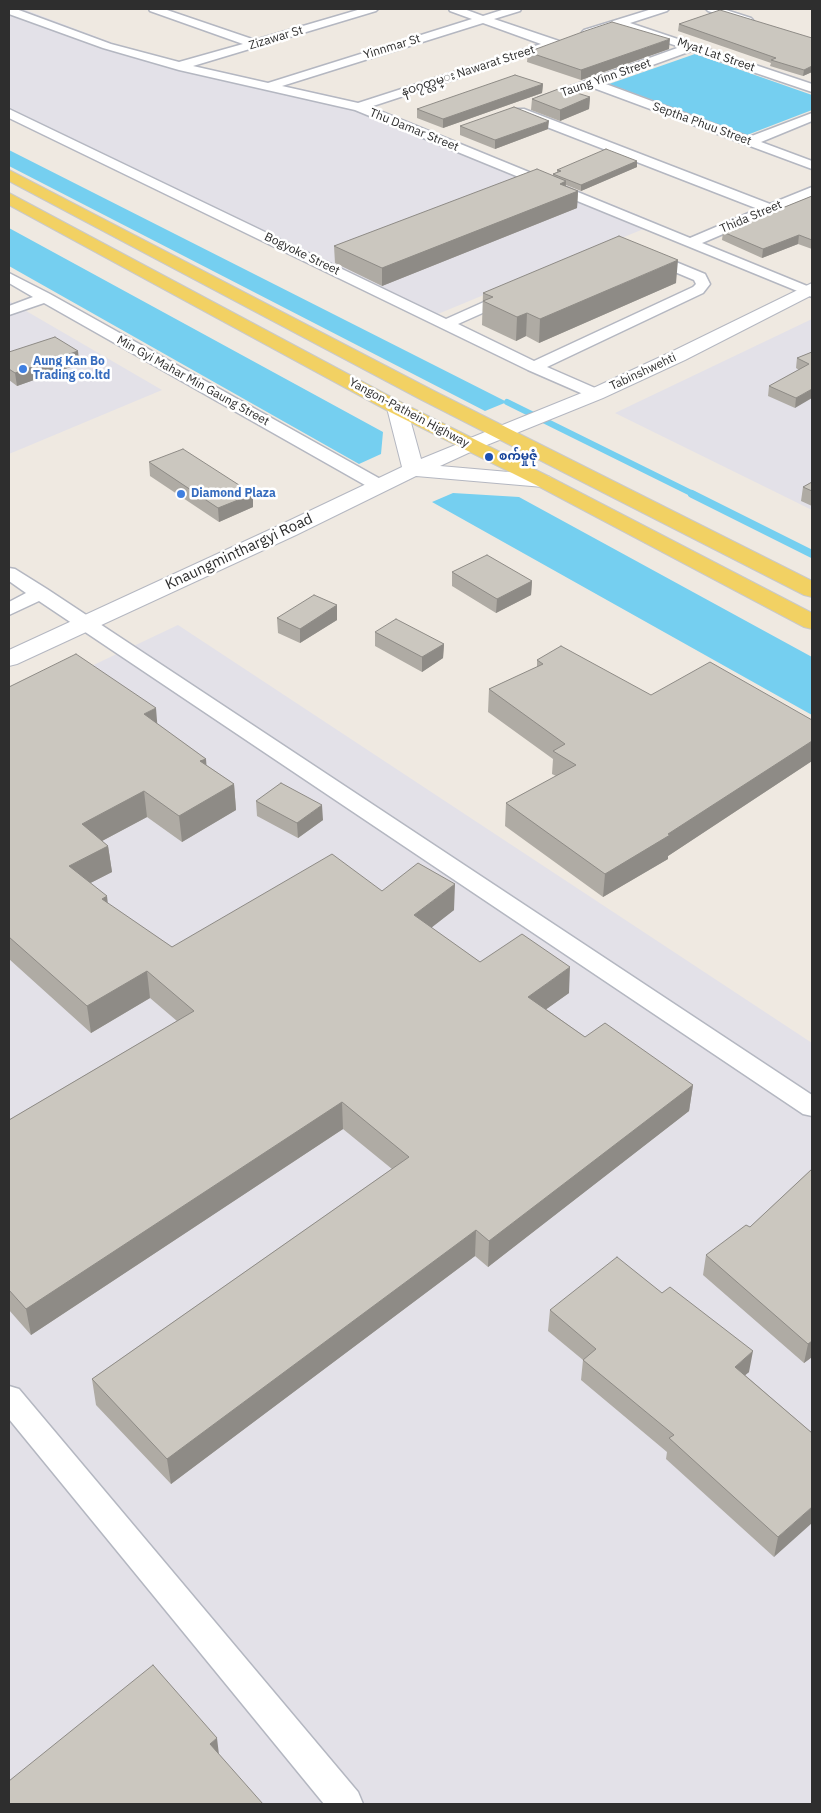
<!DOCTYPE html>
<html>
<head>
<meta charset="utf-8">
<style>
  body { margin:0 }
  #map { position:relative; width:821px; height:1813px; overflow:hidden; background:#efe9e1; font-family:"IBM Plex Sans",sans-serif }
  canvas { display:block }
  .frame { position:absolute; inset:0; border:10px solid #2e2e2e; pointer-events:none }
</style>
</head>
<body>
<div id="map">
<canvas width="821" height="1813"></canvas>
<div class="frame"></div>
</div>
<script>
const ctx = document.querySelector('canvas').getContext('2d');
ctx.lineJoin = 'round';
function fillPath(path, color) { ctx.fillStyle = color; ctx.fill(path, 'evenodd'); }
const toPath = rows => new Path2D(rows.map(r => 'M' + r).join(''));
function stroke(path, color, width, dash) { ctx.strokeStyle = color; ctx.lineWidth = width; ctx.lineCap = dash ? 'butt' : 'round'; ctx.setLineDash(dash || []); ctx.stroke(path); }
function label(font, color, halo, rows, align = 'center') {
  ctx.font = font + ' "IBM Plex Sans","Noto Sans Myanmar",sans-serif'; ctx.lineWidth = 5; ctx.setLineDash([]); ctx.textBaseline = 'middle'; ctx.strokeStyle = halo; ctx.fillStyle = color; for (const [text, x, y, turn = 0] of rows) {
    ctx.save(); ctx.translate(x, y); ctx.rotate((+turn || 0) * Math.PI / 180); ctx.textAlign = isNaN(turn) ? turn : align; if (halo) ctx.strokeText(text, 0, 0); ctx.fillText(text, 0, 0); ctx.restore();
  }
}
const industrial = toPath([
  [9,9,23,9,118,45,179,62,360,102,658,223,433,316,9,110],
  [9,301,162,390,9,454],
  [812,319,812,510,615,413],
  [178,625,812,1043,812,1804,9,1804,9,705]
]);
const water = toPath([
  [695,54,812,95,812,110,747,135,609,84],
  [9,150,507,402,485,411,9,166],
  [9,228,383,432,381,454,359,464,9,266],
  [453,493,519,497,812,657,812,715,432,502]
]);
const streamFar1 = toPath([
  [507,402,695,495]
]);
const stream = toPath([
  [692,494,812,554]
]);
const minor = toPath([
  [9,9,16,9,111,44,179,62,243,44,150,11,149,9,164,9,255,40,361,9,378,9,376,11,193,66,268,83,472,19,450,11,449,9,464,9,483,16,505,9,521,9,520,11,494,19,559,41,561,43,559,45,370,107,690,238,758,209,516,115,514,112,516,109,524,109,770,204,812,187,812,196,702,243,812,288,812,297,355,110,179,70,103,48,9,14,9,9],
  [483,23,541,44,358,103,282,86,483,23],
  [652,9,669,9,667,11,630,23,812,84,812,92,691,51,603,83,749,137,812,113,812,121,761,142,812,161,812,169,591,87,546,104,538,104,536,101,538,98,680,47,618,26,588,35,582,32,584,30,652,9],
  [706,9,723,9,751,18,753,20,747,23,708,11,706,9],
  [9,109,446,319,504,293,514,293,516,296,514,299,458,324,534,361,693,287,696,284,694,280,644,259,642,256,644,253,654,253,705,274,710,284,703,293,547,367,602,391,604,394,602,397,590,397,528,370,9,118,9,109],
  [9,273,50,294,384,481,387,485,384,489,378,490,372,489,44,303,9,315,9,306,33,297,9,283,9,273],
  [9,568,15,569,47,589,812,1095,812,1116,803,1114,39,601,9,615,9,602,26,593,9,581,9,568],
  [9,1386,19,1389,358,1792,363,1804,324,1804,9,1419,9,1386]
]);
const tertiary = toPath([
  [397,402,404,404,407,408,421,459,470,439,477,441,480,445,477,449,440,466,543,475,550,477,553,481,550,485,543,487,416,476,296,535,17,664,9,666,9,650,280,525,402,467,387,408,390,404,397,402]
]);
const secondary = toPath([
  [812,283,812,295,685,360,603,398,477,449,470,451,463,449,460,445,463,441,589,390,671,352,812,283]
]);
const primary = toPath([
  [9,170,434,391,812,581,812,597,804,595,420,399,9,181,9,170],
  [9,193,404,404,550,477,812,613,812,629,804,627,536,485,390,412,9,205,9,193]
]);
const wall = toPath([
  [679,24,812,38,812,72,803,76,770,66,771,63,678,31],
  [669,49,581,80,527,62,528,52],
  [543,84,542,93,443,128,417,118,417,109],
  [590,97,589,109,560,121,531,110,532,99],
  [460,126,548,129,495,149,460,135],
  [637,161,637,167,581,191,566,185,566,186,578,191,577,208,382,286,335,263,334,246,553,176,553,174,557,172,557,170],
  [812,196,812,249,798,244,762,258,722,240,723,232],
  [676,283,539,343,526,336,516,341,482,325,483,293],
  [78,351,79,364,17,386,9,380,9,352],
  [812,352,795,408,768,396,769,386,799,370,796,368,797,358],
  [149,462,253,507,219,522,150,476],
  [812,482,812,506,801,501,803,487],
  [452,572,532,581,531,595,496,613,452,586],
  [337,605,337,620,300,643,278,633,277,618],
  [375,632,444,644,443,658,422,672,375,646],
  [537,660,651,695,812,720,812,761,668,856,668,859,603,897,505,826,506,803,556,776,552,774,553,759,488,712,489,689,537,667],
  [9,687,157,724,206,759,206,765,234,784,236,810,182,842,147,817,102,841,108,846,112,872,90,883,108,904,172,947,382,891,454,910,431,928,480,962,569,993,546,1009,585,1037,693,1085,689,1111,488,1267,475,1256,171,1484,96,1405,92,1379,392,1169,343,1129,31,1335,9,1310,9,1120,177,1021,150,998,91,1033,9,959],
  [256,801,323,820,298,838,257,816],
  [812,1169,812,1357,804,1363,703,1275,706,1255,750,1227],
  [550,1310,749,1372,745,1375,812,1433,774,1557,666,1459,667,1452,581,1380,583,1360,548,1331]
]);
const shadedWall = toPath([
  [670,39,669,49,581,80,581,70],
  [812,66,812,72,803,76,804,70],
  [543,84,542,93,443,128,443,119],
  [590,97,589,109,560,121,560,110],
  [549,121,548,129,495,149,495,140],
  [637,161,637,167,581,191,581,185],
  [566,181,565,196,578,191,577,208,382,286,382,268],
  [799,235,798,244,762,258,763,249],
  [678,260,676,283,539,343,540,319],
  [527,313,526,336,516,341,517,317],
  [78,351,79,364,17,386,15,373],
  [812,389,812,398,795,408,796,398],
  [253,494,253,507,219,522,218,508],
  [532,581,531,595,496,613,497,599],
  [337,605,337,620,300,643,300,629],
  [444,644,443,658,422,672,422,657],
  [156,708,158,733,144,714],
  [812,741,812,761,668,856,668,859,603,897,605,874,668,834],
  [206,759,208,784,200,761],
  [234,784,236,810,182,842,179,816],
  [144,791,147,817,85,850,82,824],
  [322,805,323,820,298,838,297,823],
  [108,846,112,872,73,892,69,866],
  [455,884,454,910,414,941,414,915],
  [107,896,110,922,102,899],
  [570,967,569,993,527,1023,528,997],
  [147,971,150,998,91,1033,87,1006],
  [693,1085,689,1111,488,1267,489,1241],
  [342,1102,343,1129,31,1335,26,1309],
  [476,1230,475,1256,171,1484,167,1459],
  [812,1341,812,1357,804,1363,808,1344],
  [753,1351,749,1372,731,1387,735,1367],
  [812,1507,812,1523,774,1557,778,1537],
  [217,1738,220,1763,210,1744]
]);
const building = toPath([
  [720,10,812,38,812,66,804,70,771,60,776,58,679,24,720,10],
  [612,22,670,39,581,70,528,52,585,31,612,22],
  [515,75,543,84,443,119,417,109,515,75],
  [561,88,590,97,560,110,532,99,561,88],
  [514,107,549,121,495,140,460,126,514,107],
  [606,149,637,161,581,185,553,174,561,171,557,170,606,149],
  [537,169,566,181,560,184,578,191,382,268,334,246,537,169],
  [812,196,812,240,799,235,763,249,723,232,812,196],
  [619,236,678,260,540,319,527,313,517,317,483,301,493,297,483,293,619,236],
  [55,337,78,351,15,373,9,369,9,352,55,337],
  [812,352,812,389,796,398,769,386,809,364,797,358,812,352],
  [183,449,253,494,218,508,149,462,183,449],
  [812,482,812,491,803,487,812,482],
  [487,555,532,581,497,599,452,572,487,555],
  [314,595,337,605,300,629,277,618,314,595],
  [396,619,444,644,422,657,375,632,396,619],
  [561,646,651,695,710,662,812,720,812,741,668,834,670,835,605,874,506,803,576,765,553,751,565,744,489,689,543,664,537,660,561,646],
  [76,654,156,708,144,714,206,759,200,761,234,784,179,816,144,791,82,824,108,846,69,866,107,896,102,899,172,947,332,854,382,891,418,863,455,884,414,915,480,962,522,934,570,967,528,997,585,1037,605,1023,693,1085,489,1241,476,1230,167,1459,92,1379,409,1157,342,1102,26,1309,9,1290,9,1120,194,1011,147,971,87,1006,9,937,9,687,76,654],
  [281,783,322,805,297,823,256,801,281,783],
  [812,1169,812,1341,808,1344,706,1255,746,1225,750,1227,812,1169],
  [617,1257,662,1293,670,1287,753,1351,735,1367,812,1433,812,1507,778,1537,669,1438,674,1435,583,1360,596,1349,550,1310,617,1257],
  [153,1665,217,1738,210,1744,263,1804,9,1804,9,1781,153,1665]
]);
const markers = [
  [23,369,5,"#3f7fe0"],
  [489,457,5,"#1a4fb4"],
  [181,494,5,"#3f7fe0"]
];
const farStreetnames = [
  ["Zizawar St",276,38,-17],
  ["Yinnmar St",392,47,-17],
  ["Myat Lat Street",716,55,19],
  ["နဝ၇တ္လမ္း Nawarat Street",468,71,-18],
  ["Taung Yinn Street",606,78,-19],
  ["Septha Phuu Street",702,124,20],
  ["Thu Damar Street",414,130,22],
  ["Thida Street",751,217,-23],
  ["Bogyoke Street",302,254,26],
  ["Tabinshwehti",643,372,-25],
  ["Min Gyi Mahar Min Gaung Street",193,381,29],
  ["Yangon-Pathein Highway",409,413,28]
];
const farShopnames = [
  ["Aung Kan Bo",33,362],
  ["Trading co.ltd",33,376],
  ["Diamond Plaza",191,494]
];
const farTransitnames = [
  ["စက်မှုဇုံ",499,457]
];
const streetNames = [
  ["Knaungminthargyi Road",239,552,-25]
];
fillPath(industrial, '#e3e1e8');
fillPath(water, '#75cff0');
stroke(streamFar1, '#75cff0', 6);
stroke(stream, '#75cff0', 8);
stroke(minor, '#b4b7c1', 3);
stroke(tertiary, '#b4b7c1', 2);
stroke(secondary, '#b4b7c1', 2);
stroke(primary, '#c9c9c9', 2);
fillPath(minor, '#fff');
fillPath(tertiary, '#fff');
fillPath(secondary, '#fff');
fillPath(primary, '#f2d163');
fillPath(wall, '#afaba4');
fillPath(shadedWall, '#8e8b86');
fillPath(building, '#cbc7bf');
stroke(building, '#8e8b86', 1);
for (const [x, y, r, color] of markers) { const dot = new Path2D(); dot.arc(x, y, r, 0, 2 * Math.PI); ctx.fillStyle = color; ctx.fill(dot); stroke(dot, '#fff', 2); }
label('12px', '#2e2e2e', '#fff', farStreetnames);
label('bold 12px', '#366cbe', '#fff', farShopnames, 'left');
label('bold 12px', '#164399', '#fff', farTransitnames, 'left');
label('15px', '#2e2e2e', '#fff', streetNames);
</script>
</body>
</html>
